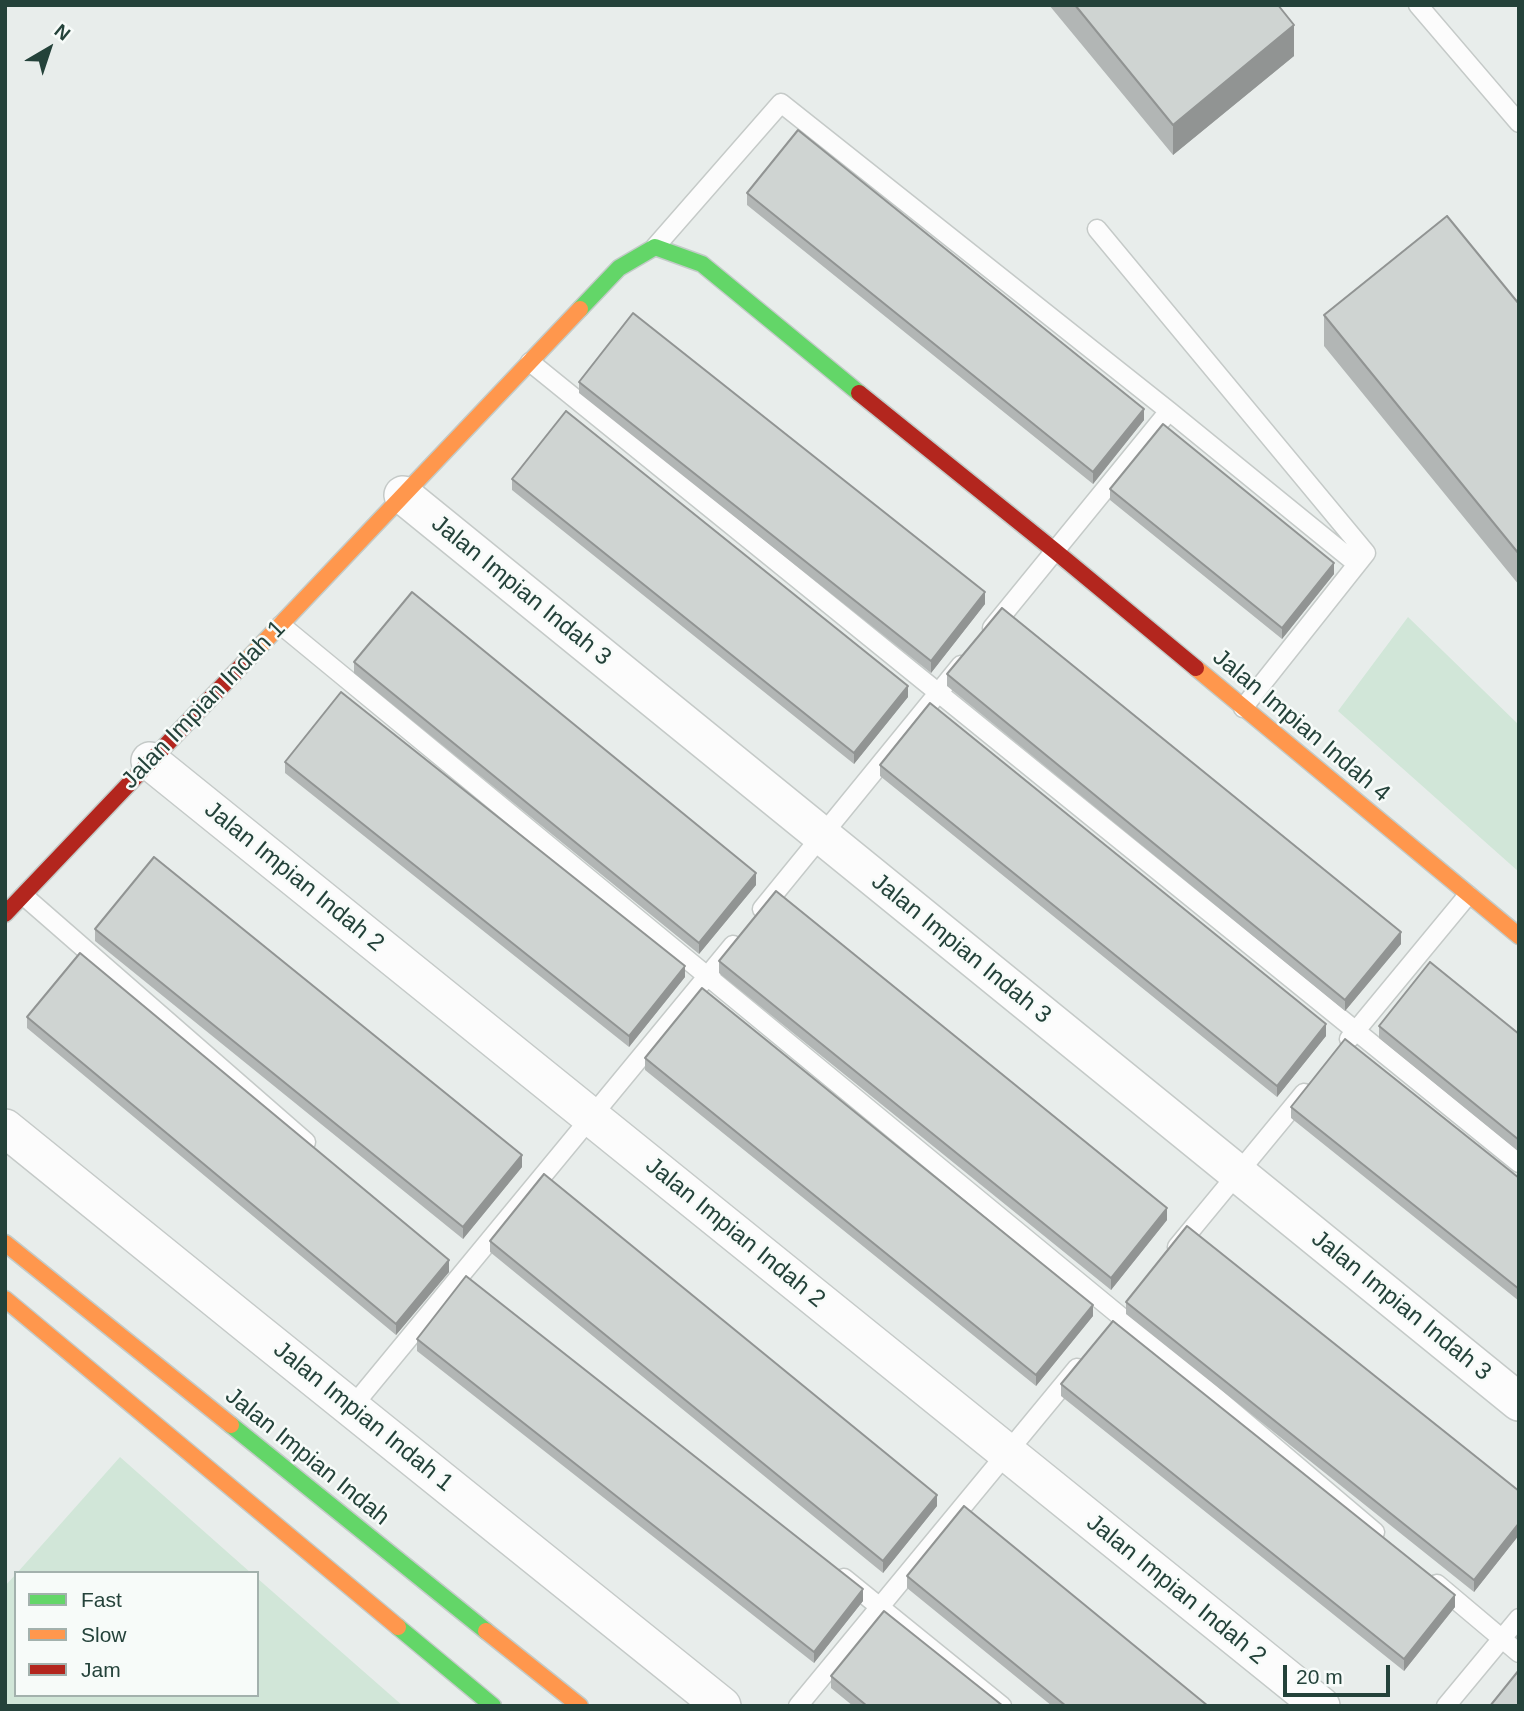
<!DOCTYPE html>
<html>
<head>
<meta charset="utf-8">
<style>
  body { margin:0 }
  #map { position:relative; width:1524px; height:1711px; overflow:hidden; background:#e8edeb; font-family:Arial,sans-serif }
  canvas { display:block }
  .frame { position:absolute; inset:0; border:7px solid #24423a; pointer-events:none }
  .legend { position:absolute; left:14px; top:1571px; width:245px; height:126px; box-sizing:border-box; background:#f7fbf9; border:2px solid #a3b1ad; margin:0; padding:9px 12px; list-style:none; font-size:21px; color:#24423a }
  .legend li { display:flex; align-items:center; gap:14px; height:35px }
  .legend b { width:35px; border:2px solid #a3b1ad }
  .north { position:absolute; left:14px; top:14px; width:70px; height:70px; -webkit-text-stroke:5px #f7fbf9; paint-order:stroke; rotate:39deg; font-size:19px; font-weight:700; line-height:28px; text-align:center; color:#24423a }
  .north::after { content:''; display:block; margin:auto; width:24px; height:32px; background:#24423a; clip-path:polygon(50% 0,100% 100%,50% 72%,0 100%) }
  .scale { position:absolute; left:1283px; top:1665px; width:107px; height:32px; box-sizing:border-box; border:4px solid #24423a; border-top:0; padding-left:9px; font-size:21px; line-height:24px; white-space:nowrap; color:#24423a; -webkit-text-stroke:5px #f7fbf9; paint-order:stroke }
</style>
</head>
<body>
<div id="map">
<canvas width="1524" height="1711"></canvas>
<div class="frame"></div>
<ul class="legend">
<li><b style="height:9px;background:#63d668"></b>Fast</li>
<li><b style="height:9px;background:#ff974d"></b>Slow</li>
<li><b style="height:9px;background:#b3261e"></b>Jam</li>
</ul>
<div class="north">N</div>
<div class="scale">20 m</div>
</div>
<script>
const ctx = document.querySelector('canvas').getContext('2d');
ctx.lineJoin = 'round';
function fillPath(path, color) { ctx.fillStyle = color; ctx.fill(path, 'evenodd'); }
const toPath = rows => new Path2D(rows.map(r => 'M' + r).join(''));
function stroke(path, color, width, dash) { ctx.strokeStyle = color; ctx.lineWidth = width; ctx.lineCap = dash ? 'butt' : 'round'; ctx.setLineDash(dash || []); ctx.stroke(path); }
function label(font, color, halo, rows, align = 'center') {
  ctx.font = font + ' Arial,sans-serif'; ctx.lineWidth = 5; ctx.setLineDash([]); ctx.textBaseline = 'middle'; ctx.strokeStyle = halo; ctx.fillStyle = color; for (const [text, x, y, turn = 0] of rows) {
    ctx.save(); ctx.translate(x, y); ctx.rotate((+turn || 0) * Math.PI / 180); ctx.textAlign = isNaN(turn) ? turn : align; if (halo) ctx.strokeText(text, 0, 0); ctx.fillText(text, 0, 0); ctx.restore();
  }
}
const green = toPath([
  [1408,617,1519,725,1519,872,1338,711],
  [120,1457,251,1573,17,1573],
  [16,1574,16,1695,257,1695,257,1578,403,1706,5,1706,5,1586]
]);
const lane = toPath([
  [1418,5,1519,123],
  [1097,229,1366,553,1243,708],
  [655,247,781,103,1169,411,1357,564],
  [530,362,1519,1163],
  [281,625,1120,1316,1375,1532],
  [992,628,1169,411],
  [24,896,306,1142],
  [762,909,961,665],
  [1349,1039,1468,895],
  [1177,1247,1304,1093],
  [352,1407,733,945],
  [844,1578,1002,1706],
  [1437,1584,1519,1653],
  [798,1706,1077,1368],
  [1446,1706,1519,1618]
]);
const street = toPath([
  [403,495,1519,1402],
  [150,761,1321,1706],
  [5,1128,252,1328,722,1706]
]);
const fast = toPath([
  [580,309,619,268,655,247,702,264,859,393],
  [231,1425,486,1631],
  [398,1627,493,1706]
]);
const slow = toPath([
  [246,661,580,309],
  [1196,668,1519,936],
  [5,1243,231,1425],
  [5,1299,398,1627],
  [486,1631,580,1706]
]);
const jam = toPath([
  [859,393,1055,551,1196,668],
  [5,914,246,661]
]);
const wall = toPath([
  [1049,5,1278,5,1294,56,1173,155],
  [747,193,1144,420,1093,484,747,205],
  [1519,304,1519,585,1324,346,1324,315],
  [579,382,985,604,931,673,579,393],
  [512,479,908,697,854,764,512,490],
  [1110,489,1334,574,1282,639,1110,500],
  [354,662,756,885,699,954,354,673],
  [947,674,1401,944,1345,1011,947,686],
  [285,762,685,977,629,1047,285,773],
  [880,765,1326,1036,1277,1097,880,776],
  [95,929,522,1167,463,1239,95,941],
  [719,961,1167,1220,1111,1290,719,973],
  [27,1017,449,1272,396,1335,27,1028],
  [1379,1026,1519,1034,1519,1152,1379,1038],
  [645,1058,1093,1316,1036,1386,645,1070],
  [1291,1107,1519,1178,1519,1301,1291,1118],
  [490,1241,937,1506,883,1573,490,1252],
  [1126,1302,1519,1491,1519,1535,1474,1592,1126,1314],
  [417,1339,863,1601,814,1663,417,1351],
  [1061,1384,1455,1607,1404,1671,1061,1396],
  [907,1576,1208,1706,1052,1706,907,1588],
  [831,1676,1003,1706,853,1706,831,1688]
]);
const shadedWall = toPath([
  [1294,25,1294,56,1173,155,1173,125],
  [1144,409,1144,420,1093,484,1093,472],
  [1334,563,1334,574,1282,639,1282,628],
  [985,592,985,604,931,673,931,661],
  [908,686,908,697,854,764,854,753],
  [756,873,756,885,699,954,699,943],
  [1401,932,1401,944,1345,1011,1345,1000],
  [685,966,685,977,629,1047,629,1036],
  [1326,1024,1326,1036,1277,1097,1277,1086],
  [522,1155,522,1167,463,1239,463,1227],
  [1167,1208,1167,1220,1111,1290,1111,1278],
  [449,1260,449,1272,396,1335,396,1324],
  [1093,1305,1093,1316,1036,1386,1036,1375],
  [937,1495,937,1506,883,1573,883,1561],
  [1519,1523,1519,1535,1474,1592,1474,1580],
  [863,1589,863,1601,814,1663,814,1652],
  [1455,1595,1455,1607,1404,1671,1404,1659]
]);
const building = toPath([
  [1075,5,1278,5,1294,25,1173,125,1075,5],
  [798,130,1144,409,1093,472,747,193,798,130],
  [1447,216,1519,304,1519,554,1324,315,1447,216],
  [633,313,985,592,931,661,579,382,633,313],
  [566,411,908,686,854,753,512,479,566,411],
  [1163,424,1334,563,1282,628,1110,489,1163,424],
  [412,592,756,873,699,943,354,662,412,592],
  [1002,608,1401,932,1345,1000,947,674,1002,608],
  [341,692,685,966,629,1036,285,762,341,692],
  [930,703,1326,1024,1277,1086,880,765,930,703],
  [154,857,522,1155,463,1227,95,929,154,857],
  [776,891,1167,1208,1111,1278,719,961,776,891],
  [80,953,449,1260,396,1324,27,1017,80,953],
  [1430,962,1519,1034,1519,1140,1379,1026,1430,962],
  [702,988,1093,1305,1036,1375,645,1058,702,988],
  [1345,1039,1519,1178,1519,1289,1291,1107,1345,1039],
  [544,1174,937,1495,883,1561,490,1241,544,1174],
  [1187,1226,1519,1491,1519,1523,1474,1580,1126,1302,1187,1226],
  [466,1276,863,1589,814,1652,417,1339,466,1276],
  [1113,1321,1455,1595,1404,1659,1061,1384,1113,1321],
  [964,1506,1208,1706,1066,1706,907,1576,964,1506],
  [884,1611,1003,1706,867,1706,831,1676,884,1611],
  [1519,1670,1519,1706,1490,1706,1519,1670]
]);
const streetNames = [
  ["Jalan Impian Indah 3",521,591,39],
  ["Jalan Impian Indah 1",204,705,-46],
  ["Jalan Impian Indah 4",1301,726,40],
  ["Jalan Impian Indah 2",294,877,39],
  ["Jalan Impian Indah 3",961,949,39],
  ["Jalan Impian Indah 2",735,1233,39],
  ["Jalan Impian Indah 3",1401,1306,39],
  ["Jalan Impian Indah 1",363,1417,39],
  ["Jalan Impian Indah",307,1457,39],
  ["Jalan Impian Indah 2",1176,1590,39]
];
fillPath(green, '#d1e6d8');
stroke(lane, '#c5cac8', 21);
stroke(street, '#c5cac8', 40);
stroke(fast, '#c3cbc8', 19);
stroke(slow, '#c3cbc8', 19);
stroke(jam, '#c3cbc8', 19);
stroke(lane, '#fcfcfc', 18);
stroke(street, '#fcfcfc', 37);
stroke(fast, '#63d668', 16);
stroke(slow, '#ff974d', 16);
stroke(jam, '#b3261e', 16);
fillPath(wall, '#b2b6b5');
fillPath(shadedWall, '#919493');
fillPath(building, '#cfd4d2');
stroke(building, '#919493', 2);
label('24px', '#24423a', '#f7fbf9', streetNames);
</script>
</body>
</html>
